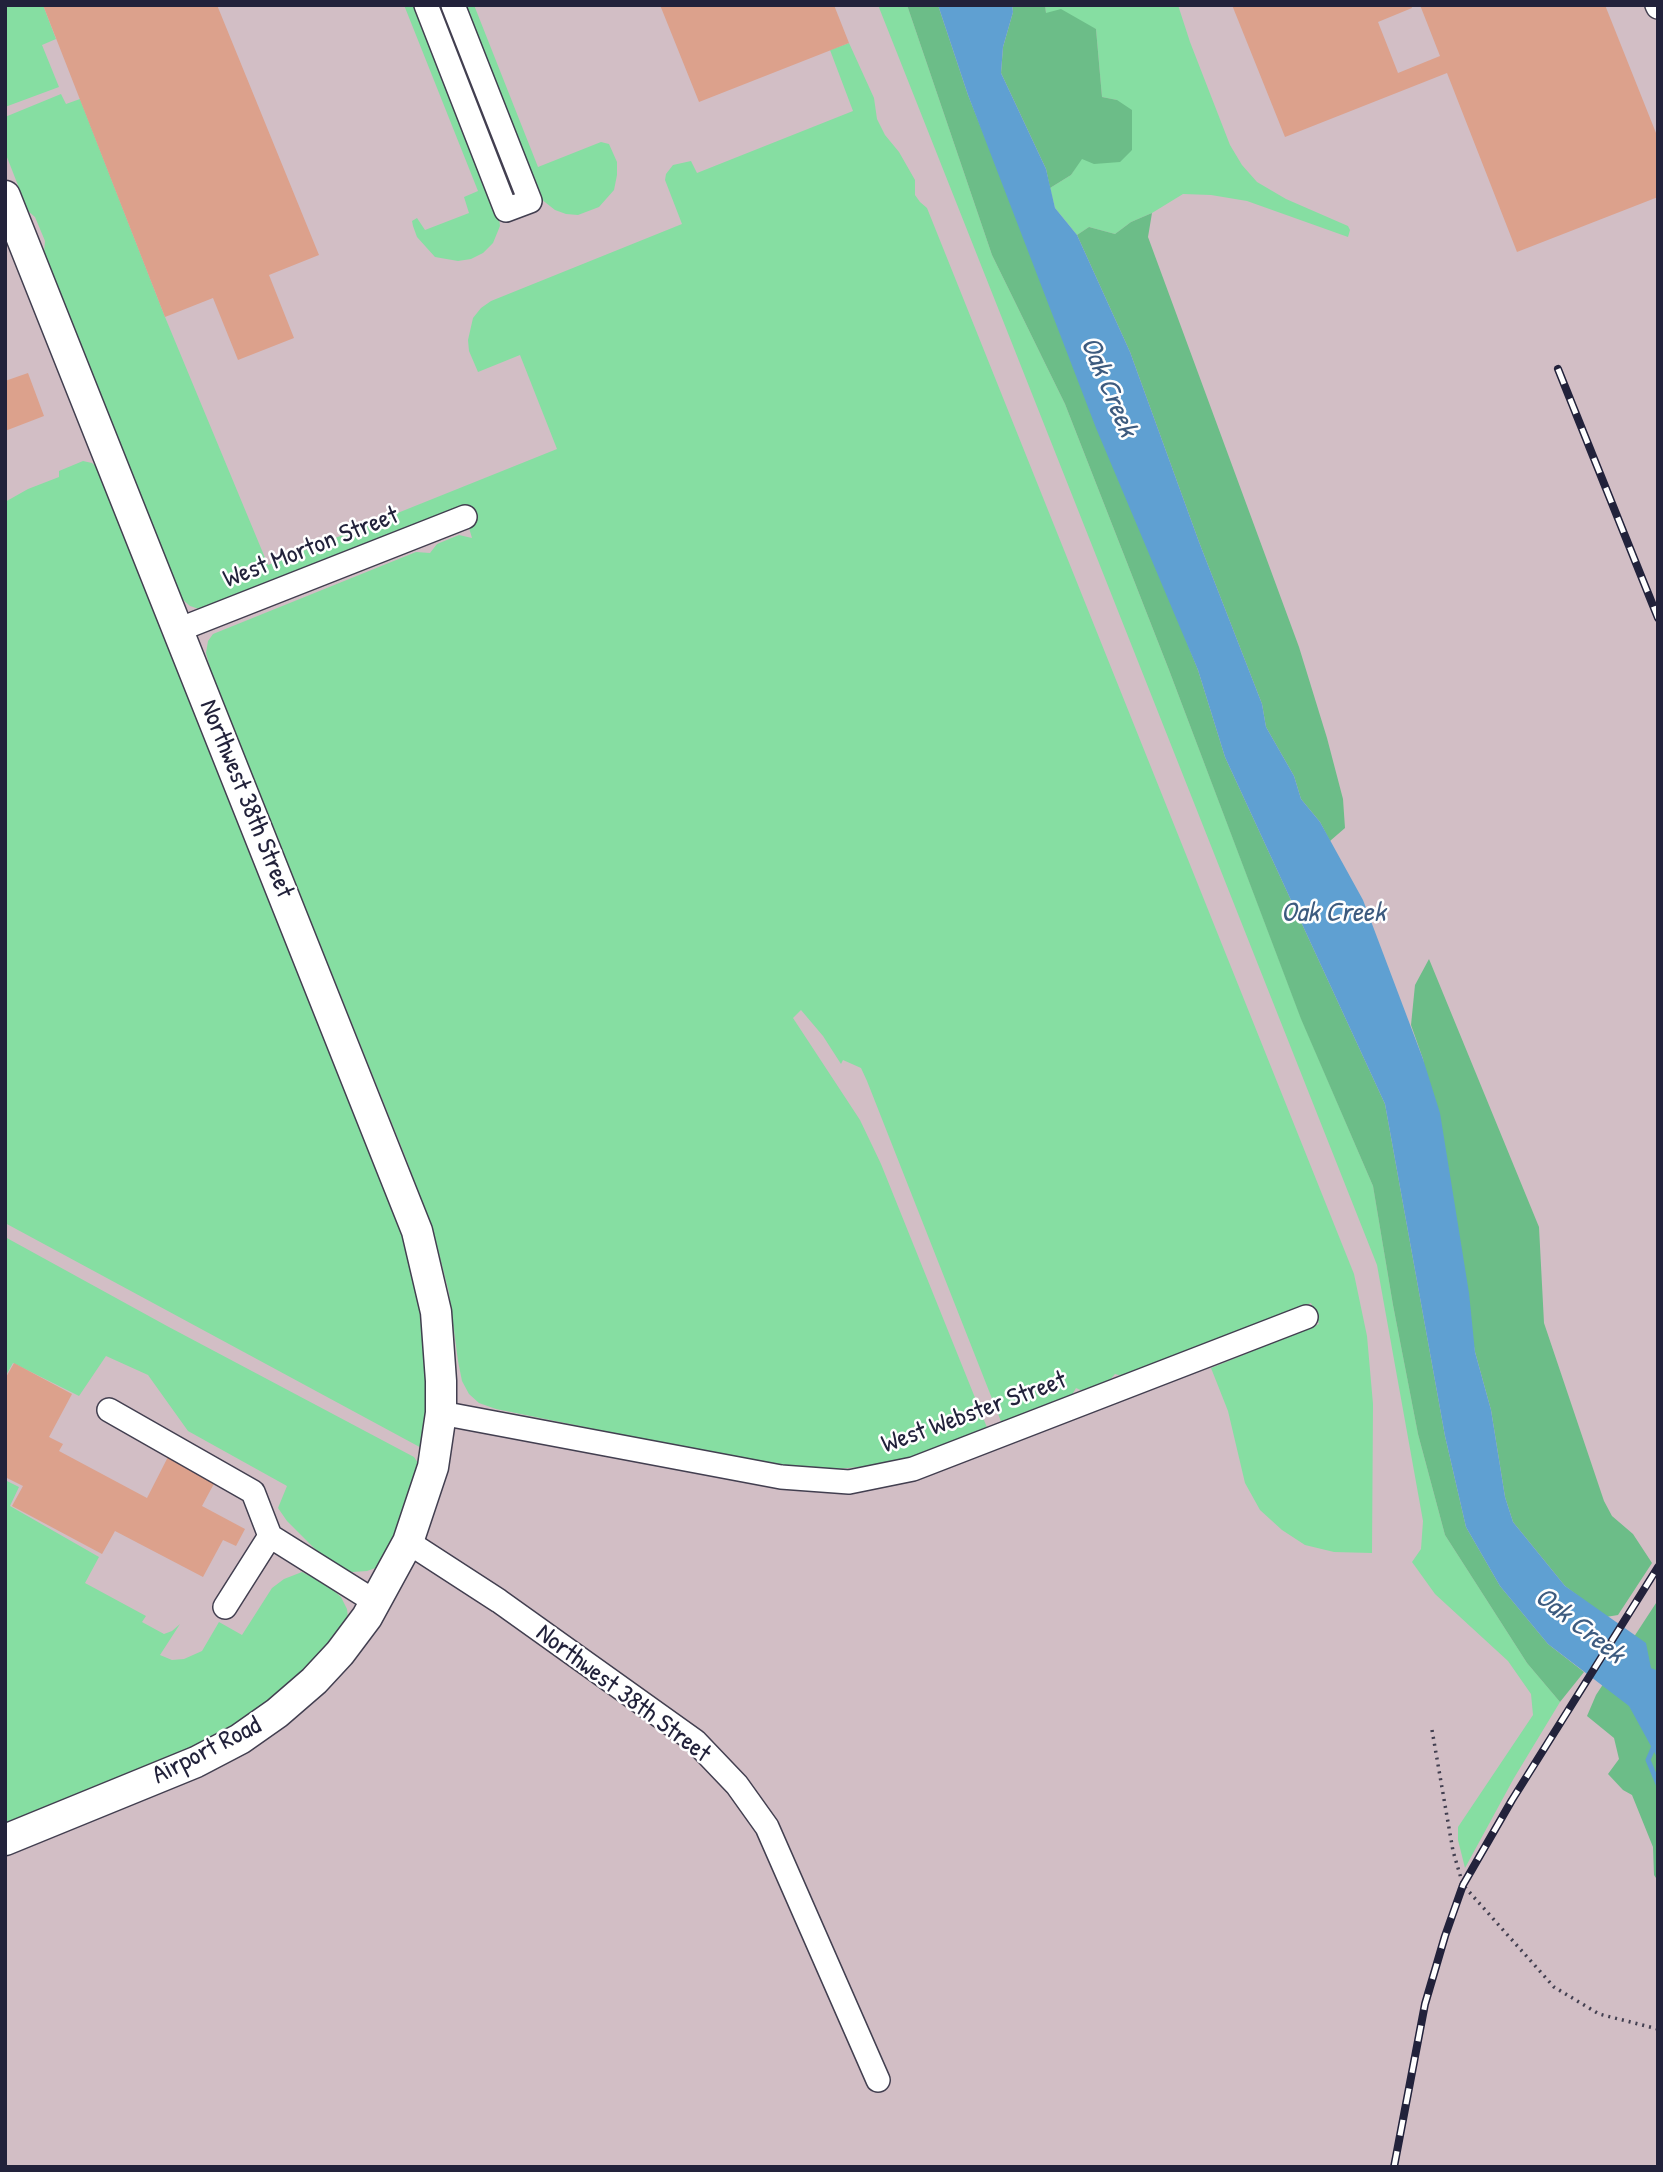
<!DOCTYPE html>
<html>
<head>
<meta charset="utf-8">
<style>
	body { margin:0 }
	#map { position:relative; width:1663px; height:2172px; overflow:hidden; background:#f6e1ca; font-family:"Patrick Hand",sans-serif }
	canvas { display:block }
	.frame { position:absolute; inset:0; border:7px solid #22223b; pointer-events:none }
</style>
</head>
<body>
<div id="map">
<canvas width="1663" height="2172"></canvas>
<div class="frame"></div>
</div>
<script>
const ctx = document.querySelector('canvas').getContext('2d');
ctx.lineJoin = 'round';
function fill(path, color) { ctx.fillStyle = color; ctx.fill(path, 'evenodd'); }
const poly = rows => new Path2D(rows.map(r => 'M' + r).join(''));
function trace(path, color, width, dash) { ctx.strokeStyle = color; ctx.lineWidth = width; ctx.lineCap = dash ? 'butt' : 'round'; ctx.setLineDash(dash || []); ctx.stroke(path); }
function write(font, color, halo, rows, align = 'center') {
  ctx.font = font + ' "Patrick Hand",sans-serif'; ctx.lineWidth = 5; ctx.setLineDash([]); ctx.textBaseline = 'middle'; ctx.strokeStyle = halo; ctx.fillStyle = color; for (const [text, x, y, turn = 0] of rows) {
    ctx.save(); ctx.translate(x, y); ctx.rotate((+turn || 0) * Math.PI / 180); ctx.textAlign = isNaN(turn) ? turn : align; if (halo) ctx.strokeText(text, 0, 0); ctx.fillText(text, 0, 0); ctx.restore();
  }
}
fill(poly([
	[5,5,1658,5,1658,2167,5,2167]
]), '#d2bec5');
fill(poly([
	[5,5,43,5,56,39,42,45,59,87,5,107],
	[404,5,418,5,498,210,500,226,493,243,483,253,471,259,458,261,435,257,417,237,413,226,412,221,417,218,425,230,469,213,464,197,478,191],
	[431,5,446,5,519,188,506,193],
	[461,5,474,5,538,167,601,142,609,144,617,162,617,175,614,190,599,207,578,215,566,214,555,210,541,199,534,189],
	[878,5,907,5,992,255,1065,404,1169,670,1301,1018,1373,1186,1393,1305,1418,1434,1445,1535,1527,1663,1560,1702,1514,1778,1465,1868,1458,1840,1458,1827,1533,1715,1531,1694,1508,1661,1435,1594,1412,1562,1421,1549,1423,1521,1377,1265],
	[1045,5,1178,5,1190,42,1230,145,1242,165,1257,182,1286,199,1348,226,1350,230,1348,237,1247,201,1211,195,1183,194,1152,213,1131,222,1115,234,1089,227,1077,235,1055,208,1050,188,1071,175,1117,100,1102,97,1096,29,1046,13],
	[849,43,874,98,877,119,885,135,899,152,915,180,915,195,920,202,927,208,1354,1274,1367,1336,1373,1404,1372,1553,1334,1552,1305,1545,1282,1530,1260,1510,1245,1483,1228,1411,1211,1368,1319,1324,1311,1303,1122,1376,1115,1374,1109,1381,1085,1392,1076,1388,1072,1395,1002,1424,867,1081,861,1068,843,1060,841,1064,823,1036,801,1010,793,1018,860,1120,881,1164,988,1430,933,1452,892,1464,814,1471,756,1462,496,1409,479,1403,469,1394,462,1381,458,1361,449,1293,436,1242,407,1161,211,672,206,653,208,641,213,634,416,552,430,553,437,544,459,535,472,538,464,511,208,608,199,609,190,606,181,598,44,252,45,241,35,217,28,211,5,152,5,117,61,94,66,104,80,99,165,317,268,565,557,449,520,355,478,372,469,351,468,340,473,318,481,308,491,301,682,224,665,180,666,174,673,165,691,161,697,173,853,111,830,50],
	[83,461,92,463,103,473,398,1206,427,1304,427,1451,5,1223,5,502,28,489,59,477,59,471],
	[5,1237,167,1326,414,1457,420,1466,419,1491,378,1567,367,1571,352,1572,339,1567,316,1550,287,1521,278,1508,287,1486,188,1431,148,1375,106,1356,79,1396,13,1363,5,1377],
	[5,1480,19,1487,10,1506,99,1557,85,1583,146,1616,142,1622,164,1634,172,1631,180,1624,160,1655,172,1660,184,1659,202,1651,219,1622,242,1635,272,1588,284,1579,302,1572,326,1584,341,1597,347,1609,348,1618,340,1642,242,1727,5,1831]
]), '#86dea2');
fill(poly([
	[907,5,938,5,968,95,1198,670,1225,757,1385,1104,1445,1436,1466,1527,1500,1586,1548,1644,1584,1672,1560,1702,1527,1663,1445,1535,1418,1434,1393,1305,1373,1186,1301,1019,1169,670,1065,404,992,255],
	[1012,5,1045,5,1046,13,1061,9,1096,29,1102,97,1117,100,1132,110,1132,150,1120,162,1094,164,1082,159,1071,175,1050,188,1046,169,1001,73,1003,47,1013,12],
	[1152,213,1148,237,1299,647,1327,738,1343,799,1345,828,1330,841,1320,822,1301,799,1294,776,1266,727,1262,704,1199,542,1130,352,1077,235,1089,227,1115,234,1131,222],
	[1429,959,1539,1227,1544,1323,1604,1501,1612,1516,1633,1534,1652,1563,1618,1615,1606,1617,1565,1586,1513,1522,1505,1497,1491,1410,1475,1352,1423,1059,1411,1025,1415,985],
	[1658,1600,1658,1881,1654,1875,1653,1847,1632,1795,1623,1790,1608,1774,1619,1759,1614,1738,1587,1716,1596,1695]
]), '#6cbd88');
fill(poly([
	[938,5,1012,5,1013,12,1003,47,1001,73,1046,169,1055,208,1077,235,1130,352,1199,542,1262,704,1266,727,1294,776,1301,799,1320,822,1363,900,1423,1059,1440,1113,1469,1293,1475,1352,1491,1410,1505,1497,1513,1522,1565,1586,1646,1643,1651,1668,1658,1671,1658,1759,1629,1706,1548,1644,1500,1586,1466,1527,1445,1436,1385,1104,1225,757,1198,670,1096,428,968,95]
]), '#5fa0d2');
trace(poly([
	[1658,1737,1648,1760,1658,1784]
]), '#5fa0d2', 5);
fill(poly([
	[43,5,217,5,319,255,269,275,294,338,238,360,213,298,165,317],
	[660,5,834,5,849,43,699,102],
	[1232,5,1371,5,1372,7,1377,5,1411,5,1412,8,1378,22,1398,73,1440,56,1420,5,1605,5,1658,138,1658,197,1517,252,1447,73,1285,137],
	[28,373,44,416,5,431,5,381],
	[14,1363,72,1394,49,1437,63,1444,59,1451,147,1498,170,1453,217,1478,202,1506,245,1529,236,1546,223,1540,203,1577,115,1531,102,1554,12,1506,23,1486,5,1477,5,1379]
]), '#dca18c');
const minor = poly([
	[426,5,506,210,530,201,453,5],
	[1657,5,1658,7],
	[178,630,465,517],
	[109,1410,253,1492,270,1536,377,1603],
	[441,1413,781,1477,849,1482,913,1469,1306,1317],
	[408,1542,499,1601,695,1741,737,1785,767,1827,878,2080],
	[225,1607,270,1536]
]);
const major = poly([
	[5,196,417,1231,436,1312,441,1381,441,1413,433,1467,408,1542,367,1617,340,1653,314,1681,277,1713,240,1739,196,1762,5,1840]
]);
trace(minor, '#423f50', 26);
trace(major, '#423f50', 33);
trace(poly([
	[1432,1730,1453,1851,1463,1885,1554,1987,1599,2014,1658,2029]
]), '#423f50', 3.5, [2, 5]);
trace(minor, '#fff', 23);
trace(major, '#fff', 30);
const rail = poly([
	[1558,369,1658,618],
	[1394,2167,1425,2004,1445,1936,1463,1885,1512,1800,1658,1567]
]);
trace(rail, '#22223b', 8);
trace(rail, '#fff', 5, [16]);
write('26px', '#22223b', '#fff', [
	["West Morton Street",311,548,-21],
	["Northwest 38th Street",246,799,68],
	["West Webster Street",974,1413,-20],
	["Northwest 38th Street",623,1694,37],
	["Airport Road",207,1751,-27]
]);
write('italic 28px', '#3d5b7f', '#fff', [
	["Oak Creek",1108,387,67],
	["Oak Creek",1333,914],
	["Oak Creek",1579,1626,38]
]);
</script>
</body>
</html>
